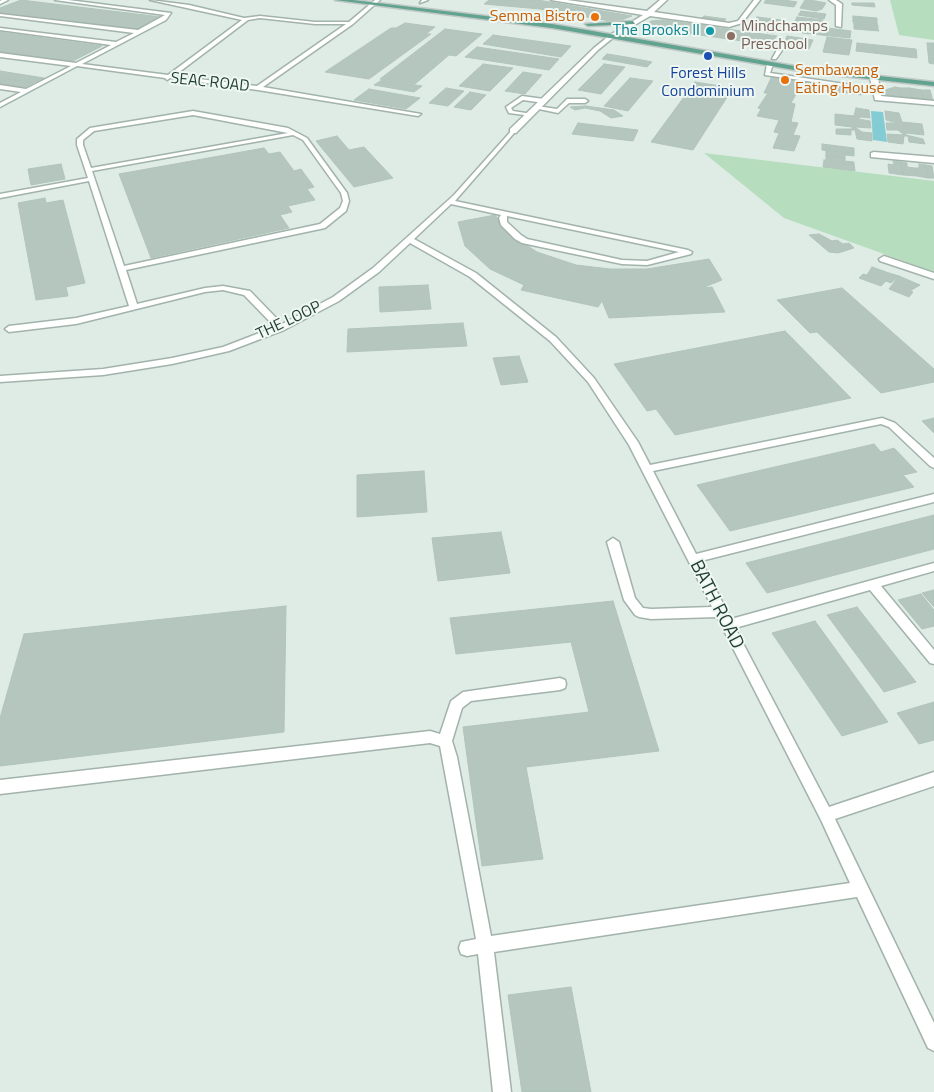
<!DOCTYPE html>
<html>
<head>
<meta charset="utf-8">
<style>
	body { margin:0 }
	canvas { display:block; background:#dfebe5 }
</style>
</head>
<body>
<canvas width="934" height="1092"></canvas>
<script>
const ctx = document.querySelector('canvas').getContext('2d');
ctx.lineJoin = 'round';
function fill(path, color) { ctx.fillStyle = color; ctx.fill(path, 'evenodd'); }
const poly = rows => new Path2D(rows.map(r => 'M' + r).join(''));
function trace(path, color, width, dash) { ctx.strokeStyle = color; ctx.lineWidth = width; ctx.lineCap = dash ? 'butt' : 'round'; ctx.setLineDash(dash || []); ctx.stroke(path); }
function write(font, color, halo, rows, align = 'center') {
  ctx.font = font + ' "Titillium Web",sans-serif'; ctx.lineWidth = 4; ctx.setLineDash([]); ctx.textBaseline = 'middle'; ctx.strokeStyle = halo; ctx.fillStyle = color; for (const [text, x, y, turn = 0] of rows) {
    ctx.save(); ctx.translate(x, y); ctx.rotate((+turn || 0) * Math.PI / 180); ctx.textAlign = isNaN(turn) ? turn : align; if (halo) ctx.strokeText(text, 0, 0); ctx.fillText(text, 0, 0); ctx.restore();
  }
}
fill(poly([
	[890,0,934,0,934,40,899,35],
	[704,153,934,181,934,272,784,218]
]), '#b6debe');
fill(poly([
	[871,111,883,112,887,142,873,140]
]), '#83ccd4');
const building = poly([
	[21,0,161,17,136,31,0,13,0,8,21,0],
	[489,0,538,0,632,16,616,22,540,9,484,4,489,0],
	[766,0,784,0,797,2,794,7,764,3,766,0],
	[805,0,816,1,826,3,822,9,816,11,800,8,805,0],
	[852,3,874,3,875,7,852,5,852,3],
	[801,11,826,14,824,19,798,15,801,11],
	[704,16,726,19,724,22,702,18,704,16],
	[853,16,877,18,877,20,853,18,853,16],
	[757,17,781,20,779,23,756,20,757,17],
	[797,17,823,20,821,24,795,21,797,17],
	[853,18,877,20,877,23,853,21,853,18],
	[663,20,777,36,766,49,758,47,763,42,756,43,644,27,651,21,663,20],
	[756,20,779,23,777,26,754,23,756,20],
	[853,21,877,23,878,26,854,24,853,21],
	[405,23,435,27,426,34,431,34,369,79,325,72,391,28,396,28,405,23],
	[854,24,878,26,878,29,854,27,854,24],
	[754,25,777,28,776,31,752,27,754,25],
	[804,25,851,31,850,38,802,33,804,25],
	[752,27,776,31,774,33,750,30,752,27],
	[854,27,878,29,879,31,854,29,854,27],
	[445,29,482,34,456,56,449,55,415,84,380,79,445,29],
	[0,32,102,46,71,62,0,52,0,32],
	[493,35,571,46,561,57,483,44,493,35],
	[787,36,813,40,809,49,783,46,787,36],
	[827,37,852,40,849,55,823,52,827,37],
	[857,43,916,49,917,58,856,51,857,43],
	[927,43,934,43,934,64,929,63,927,43],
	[477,47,559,59,549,70,465,57,477,47],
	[607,54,626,57,652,62,649,65,604,57,607,54],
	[604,57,649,65,647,67,602,59,604,57],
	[483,64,513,68,490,91,459,86,483,64],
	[604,64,625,67,601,94,578,90,604,64],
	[0,71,44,78,33,83,0,78,0,71],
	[523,72,542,75,525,94,505,91,523,72],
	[772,76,863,89,861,95,800,87,791,103,795,104,791,122,798,123,793,135,800,136,794,151,773,148,779,133,774,132,779,120,757,116,761,109,758,108,768,93,764,93,772,76],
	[0,78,33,83,20,90,0,86,0,78],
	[630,78,653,81,628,111,604,106,630,78],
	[382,80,422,86,414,92,374,85,382,80],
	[695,82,733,88,693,150,651,142,695,82],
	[895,87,900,88,902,98,886,95,885,90,895,87],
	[446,88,464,91,448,106,429,103,446,88],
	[900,88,909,88,912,99,902,98,900,88],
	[909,88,921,90,924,100,912,99,909,88],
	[369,89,420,98,406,109,354,100,369,89],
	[921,90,930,90,933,101,924,100,921,90],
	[470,92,486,95,471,110,454,107,470,92],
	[586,106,614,110,623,116,611,118,600,111,585,108,575,110,570,107,586,106],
	[856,108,869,110,870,118,861,117,858,119,870,121,871,128,855,127,862,132,872,133,872,141,857,139,855,130,851,130,851,135,836,134,836,129,852,129,852,127,835,125,835,114,854,116,856,108],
	[885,111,899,113,902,122,922,124,924,135,906,133,906,135,923,139,925,144,909,142,908,136,904,136,903,144,888,142,887,134,904,135,898,130,887,130,886,123,898,123,886,120,885,111],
	[578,123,638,130,633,141,572,134,578,123],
	[337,136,349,150,364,147,393,178,354,187,316,141,337,136],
	[822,144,854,148,854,154,822,150,822,144],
	[264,148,269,154,280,152,294,171,301,169,314,187,307,189,315,200,288,206,292,212,280,215,289,228,151,258,119,174,264,148],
	[826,150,854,154,854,156,845,155,845,158,826,156,826,150],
	[826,156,845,158,845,161,854,162,854,164,826,161,826,156],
	[824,160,854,164,855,171,823,167,824,160],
	[893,161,901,162,903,175,889,173,888,164,894,165,893,161],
	[901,162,907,163,907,167,915,168,917,176,903,175,901,162],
	[61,164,65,179,31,185,28,169,61,164],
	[919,164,926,165,928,178,917,176,915,168,919,168,919,164],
	[926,165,932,166,934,178,928,178,926,165],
	[45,198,46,203,63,200,85,283,66,287,68,296,36,300,18,203,45,198],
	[495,215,510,234,537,252,576,265,610,269,647,269,709,259,722,280,702,288,712,287,725,312,609,318,602,301,598,307,521,290,524,285,490,269,465,246,458,222,495,215],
	[819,234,832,241,837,240,843,244,849,243,854,248,838,253,829,252,809,235,819,234],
	[872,267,889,273,899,276,891,283,886,281,881,286,859,278,863,274,867,275,872,267],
	[899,276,920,285,910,291,913,292,909,297,889,289,899,276],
	[428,285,431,309,380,312,379,287,428,285],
	[842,288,934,369,934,382,881,393,817,332,810,333,777,300,842,288],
	[463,323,467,346,347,352,348,329,463,323],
	[785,331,851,398,675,435,656,409,647,411,614,364,785,331],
	[519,356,528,382,501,385,493,358,519,356],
	[934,418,934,433,922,421,934,418],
	[874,444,881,452,894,448,917,472,903,475,914,487,730,531,697,485,874,444],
	[424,471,427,512,357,517,357,475,424,471],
	[934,515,934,549,767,593,746,563,934,515],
	[501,532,510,573,438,581,432,538,501,532],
	[934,590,934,607,922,593,934,590],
	[921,594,934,610,934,626,922,629,898,600,921,594],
	[613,601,659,751,526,767,543,859,482,866,463,727,589,712,571,642,456,654,450,618,613,601],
	[286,606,284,732,0,766,0,718,24,634,286,606],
	[857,607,916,682,884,692,827,615,857,607],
	[815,621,888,722,842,736,772,633,815,621],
	[934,702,934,740,919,744,897,713,934,702],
	[571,987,591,1092,522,1092,508,995,571,987]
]);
fill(building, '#b4c6bd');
trace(building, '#b1c5bb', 1);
const lane = poly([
	[2,0,8,0,0,4,0,1,2,0],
	[55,0,68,0,171,13,166,20,82,64,168,75,242,20,150,0,189,5,244,18,260,16,315,22,349,22,375,0,380,0,353,24,263,87,421,114,418,116,258,90,170,78,167,80,165,78,77,66,0,107,0,103,21,92,0,89,0,85,26,89,71,66,0,57,0,53,76,63,111,45,0,30,0,28,116,42,134,33,0,16,0,14,138,30,165,15,55,0],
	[260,18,315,24,346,24,257,86,174,76,248,20,260,18],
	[422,0,428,0,420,3,422,0],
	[778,48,783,49,776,59,772,59,778,48],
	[770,62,773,64,770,73,879,89,876,91,765,75,767,64,770,62],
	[522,96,544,99,547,101,544,103,523,100,511,108,513,111,532,114,532,116,509,113,506,107,522,96],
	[567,99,585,99,588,101,585,103,569,103,558,113,534,108,537,106,557,109,567,99],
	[193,111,288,128,307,138,347,193,349,201,346,211,325,228,126,270,137,304,205,288,223,286,250,291,282,324,333,297,373,268,454,195,513,129,516,131,515,132,455,201,688,250,692,252,691,254,647,265,622,264,522,243,515,239,501,225,499,218,501,215,451,204,414,239,476,273,556,337,594,378,638,442,650,465,882,418,895,423,934,458,934,468,930,466,889,427,881,424,653,471,696,554,934,494,934,502,701,561,731,619,934,563,934,571,881,586,934,650,934,664,930,663,870,590,735,628,829,807,934,772,934,786,835,819,934,1023,934,1051,928,1048,857,897,494,952,511,1092,493,1092,478,954,467,956,461,954,459,948,461,942,476,939,440,746,430,743,0,794,0,780,430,731,440,734,451,701,463,692,560,678,565,680,566,684,565,688,560,690,471,701,462,708,452,741,457,757,491,936,850,883,821,820,717,617,651,619,639,617,635,615,624,600,607,542,613,538,619,542,635,598,643,608,651,609,712,607,629,445,588,382,550,341,470,277,410,243,379,272,339,301,284,330,229,351,172,364,103,375,0,382,0,376,103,369,172,358,223,347,275,327,244,295,223,290,205,292,76,324,9,332,5,329,9,326,76,318,129,306,89,181,0,198,0,194,88,178,77,145,77,139,90,128,193,111],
	[193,115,288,133,91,168,83,145,83,140,94,131,193,115],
	[293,135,303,140,341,193,343,201,340,208,320,224,124,266,92,171,293,135],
	[507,216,679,252,647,261,622,260,527,239,521,235,507,222,507,216]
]);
const street = poly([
	[551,0,567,0,647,11,660,0,667,0,654,12,729,23,738,21,754,0,760,0,742,23,729,27,650,16,614,37,598,50,516,133,510,133,510,129,594,48,610,35,643,15,551,0],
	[829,0,836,0,842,4,841,27,836,26,836,5,829,0],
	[874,76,878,78,881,96,934,101,934,105,875,100,870,78,874,76],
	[874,152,934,157,934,163,871,157,871,153,874,152],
	[884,256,934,273,934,279,880,261,879,259,884,256]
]);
const primary = poly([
	[335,0,353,0,552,24,806,68,934,82,934,86,806,72,552,28,335,0],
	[633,21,635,24,588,26,585,24,633,21]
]);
trace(lane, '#a2b3ac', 3);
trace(street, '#a2b3ac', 3);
trace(primary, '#c0c8c6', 3);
fill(lane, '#fff');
fill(street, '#fff');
fill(primary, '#60a38e');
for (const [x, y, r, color] of [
	[595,17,5,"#e8710a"],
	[710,31,5,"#0f9aa8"],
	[731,36,5,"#8d6e63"],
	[708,56,5,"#1a4fb4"],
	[785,80,5,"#e8710a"]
]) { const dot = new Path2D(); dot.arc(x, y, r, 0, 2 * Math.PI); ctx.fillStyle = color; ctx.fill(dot); trace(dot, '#eff7f3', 2); }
write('16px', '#c56008', '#eff7f3', [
	["Semma Bistro",585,17],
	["Sembawang",795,71,"left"],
	["Eating House",795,89,"left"]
], 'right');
write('16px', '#785e54', '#eff7f3', [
	["Mindchamps",741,27],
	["Preschool",741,45]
], 'left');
write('16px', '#0d838f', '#eff7f3', [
	["The Brooks II",700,31]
], 'right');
write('16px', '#164399', '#eff7f3', [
	["Forest Hills",708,74],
	["Condominium",708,92]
]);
write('16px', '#1f3c32', '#eff7f3', [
	["SEAC ROAD",210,83,6],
	["THE LOOP",289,321,-25]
]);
write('19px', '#1f3c32', '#eff7f3', [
	["BATH ROAD",716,605,63]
]);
</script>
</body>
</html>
